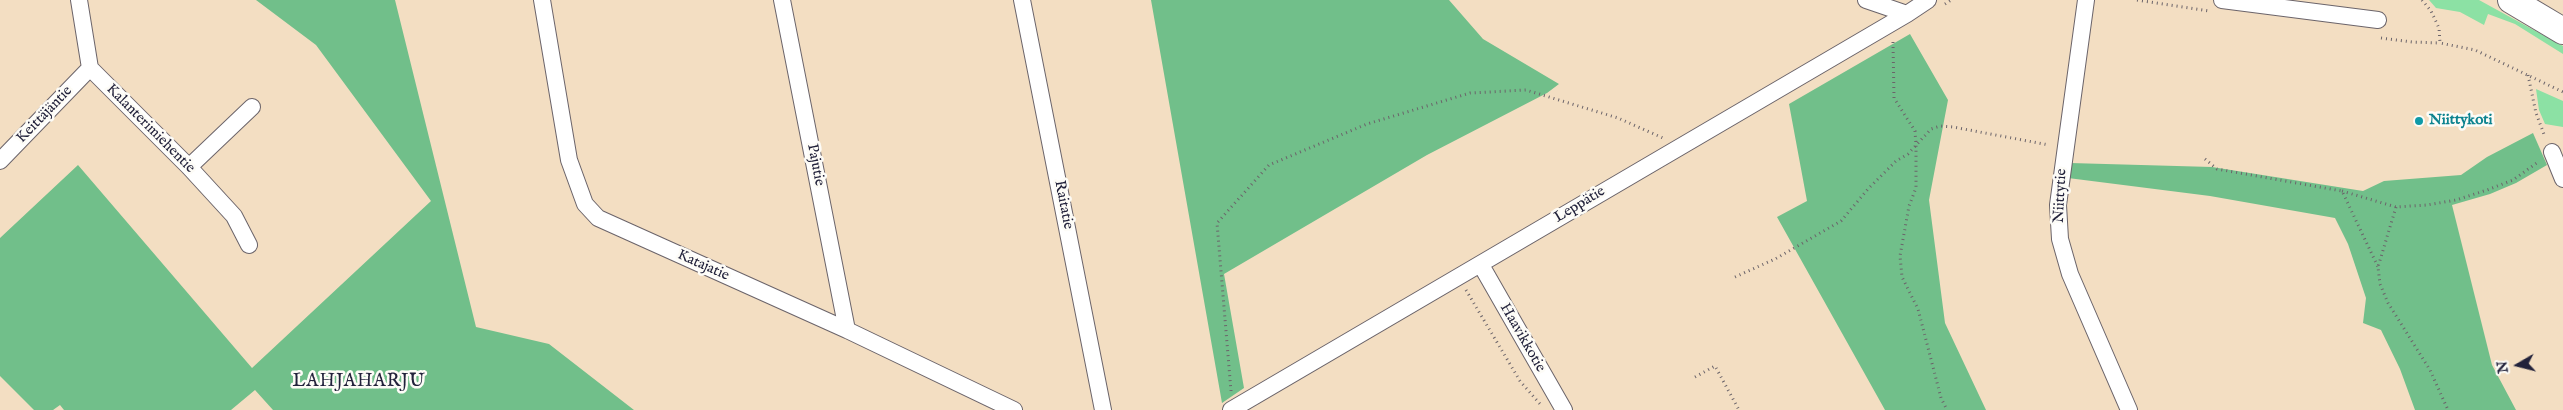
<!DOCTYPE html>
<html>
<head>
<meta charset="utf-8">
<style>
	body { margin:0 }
	#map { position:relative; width:2563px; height:410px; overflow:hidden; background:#f3dec2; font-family:"IM FELL English",serif }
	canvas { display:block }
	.north { position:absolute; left:2493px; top:340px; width:50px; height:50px; -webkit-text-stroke:4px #fdfcf7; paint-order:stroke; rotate:262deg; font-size:14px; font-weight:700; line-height:20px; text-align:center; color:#22223b }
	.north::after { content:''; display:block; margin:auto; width:18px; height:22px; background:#22223b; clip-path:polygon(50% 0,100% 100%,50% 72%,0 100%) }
</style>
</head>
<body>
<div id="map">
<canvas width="2563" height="410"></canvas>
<div class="north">N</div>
</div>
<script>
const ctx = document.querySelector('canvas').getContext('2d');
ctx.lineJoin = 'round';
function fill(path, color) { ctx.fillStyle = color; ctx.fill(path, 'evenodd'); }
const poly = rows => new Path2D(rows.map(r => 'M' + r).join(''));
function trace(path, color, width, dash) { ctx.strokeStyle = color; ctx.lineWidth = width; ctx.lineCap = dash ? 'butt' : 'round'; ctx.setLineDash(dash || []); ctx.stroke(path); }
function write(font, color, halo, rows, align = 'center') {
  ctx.font = font + ' "IM FELL English",serif'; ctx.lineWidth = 5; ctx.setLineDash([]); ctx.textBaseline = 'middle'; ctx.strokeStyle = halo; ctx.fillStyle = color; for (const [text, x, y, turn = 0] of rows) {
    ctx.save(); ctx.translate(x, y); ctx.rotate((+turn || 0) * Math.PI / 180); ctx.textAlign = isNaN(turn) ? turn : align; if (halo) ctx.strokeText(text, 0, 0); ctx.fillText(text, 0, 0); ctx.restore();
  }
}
fill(poly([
	[2429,0,2479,0,2563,46,2563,54,2515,24,2488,14,2484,25,2460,12,2436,8],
	[2536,89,2563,101,2563,127,2545,124,2539,110]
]), '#8ce1a4');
fill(poly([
	[256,0,395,0,476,327,549,344,634,410,273,410,255,390,231,410,64,410,60,405,53,410,34,410,0,376,0,238,78,165,252,368,431,201,316,45],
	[1151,0,1449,0,1483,39,1559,84,1547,93,1427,155,1224,274,1244,388,1222,403],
	[1910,34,1948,100,1929,200,1945,323,1986,410,1885,410,1777,217,1807,201,1789,104],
	[2533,133,2547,165,2516,183,2490,194,2452,205,2492,365,2516,410,2415,410,2400,369,2381,330,2363,323,2366,298,2348,244,2335,218,2210,196,2068,178,2070,163,2212,167,2363,191,2384,181,2461,175,2487,157]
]), '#71bf8a');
const street = poly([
	[79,0,90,68,189,167,234,216,249,245],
	[542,0,569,160,585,204,598,218,847,330,1014,410],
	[782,0,847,330],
	[1022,0,1103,410],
	[1866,0,1907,14],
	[2086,0,2058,205,2060,239,2070,274,2129,410],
	[2222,0,2378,20],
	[2552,152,2563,179],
	[0,161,90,68],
	[189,167,252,107],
	[1481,265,1564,410],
	[1231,410,1907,14,1928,0]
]);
const primary = poly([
	[2511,0,2563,31]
]);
trace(street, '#6b646a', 18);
trace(primary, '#6b646a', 28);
trace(poly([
	[2137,0,2209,11],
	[2422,0,2431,11,2439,28,2440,43,2475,50,2563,92],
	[1945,4,1951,0],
	[2381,38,2412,42,2440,43],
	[1893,42,1894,98,1915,131,1916,145,1916,188,1909,206,1900,256,1902,277,1918,309,1941,398,1947,410],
	[2528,75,2536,113,2545,137],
	[2205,159,2217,169,2342,191,2378,267],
	[2342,191,2396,207,2427,205,2456,200,2487,190,2513,180,2538,162],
	[2396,207,2378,267,2380,284,2388,303,2430,370,2448,410],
	[1735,277,1775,259,1841,221,1868,189,1896,161,1908,154,1931,129,1940,126,1953,127,2049,145],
	[1466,290,1520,381,1540,404],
	[1695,377,1715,366,1739,410],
	[1231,391,1217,223,1269,165,1367,124,1470,93,1526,90,1618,118,1663,138]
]), '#6b646a', 3, [1, 4]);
trace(street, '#fff', 16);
trace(primary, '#fff', 26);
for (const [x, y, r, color] of [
	[2419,121,5,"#0f9aa8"]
]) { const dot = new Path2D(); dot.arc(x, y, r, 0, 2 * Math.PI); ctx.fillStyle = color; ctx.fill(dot); trace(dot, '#fdfcf7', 2); }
write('15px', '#22223b', '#fdfcf7', [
	["Keittäjäntie",45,115,-46],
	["Kalanterimiehentie",150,129,45],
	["Pajutie",815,165,79],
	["Niittytie",2061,196,-87],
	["Raitatie",1063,205,79],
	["Leppätie",1580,205,-31],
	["Katajatie",703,266,24],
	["Haavikkotie",1522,338,60]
]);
write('bold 15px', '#0d838f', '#fdfcf7', [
	["Niittykoti",2429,121]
], 'left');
ctx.letterSpacing = '1px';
write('18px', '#22223b', '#fdfcf7', [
	["LAHJAHARJU",359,382]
]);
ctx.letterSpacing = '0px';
</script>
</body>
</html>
